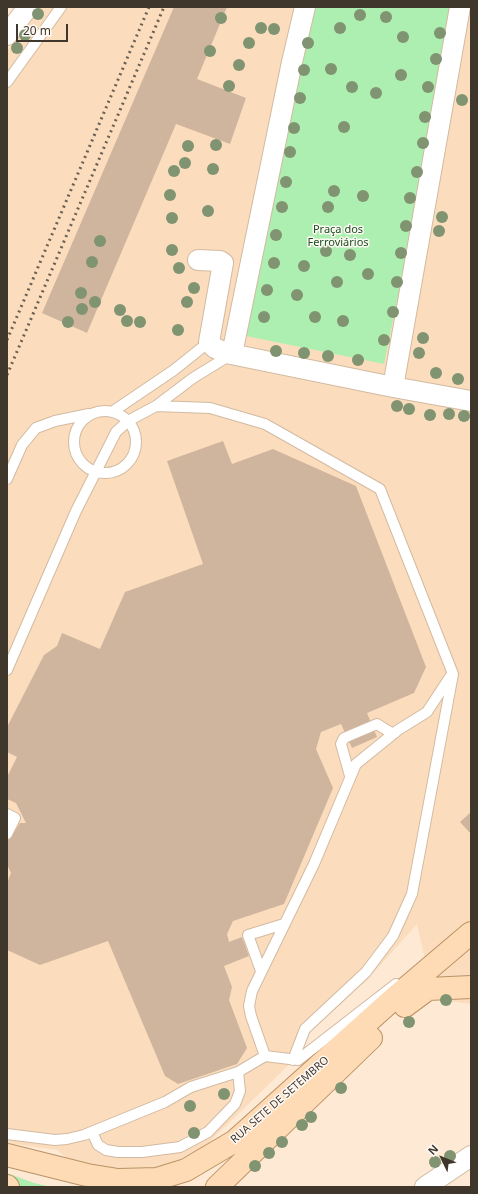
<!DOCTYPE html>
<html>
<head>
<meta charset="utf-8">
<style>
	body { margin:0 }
	#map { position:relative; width:478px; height:1194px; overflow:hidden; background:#fde9d4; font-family:"Noto Sans",sans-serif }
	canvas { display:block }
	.frame { position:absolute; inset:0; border:8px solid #40372c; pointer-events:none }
	.north { position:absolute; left:422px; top:1138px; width:40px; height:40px; -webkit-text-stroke:3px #fef9f4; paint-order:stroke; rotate:313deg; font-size:11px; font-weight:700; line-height:16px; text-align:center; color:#40372c }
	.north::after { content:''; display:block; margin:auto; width:14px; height:18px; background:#40372c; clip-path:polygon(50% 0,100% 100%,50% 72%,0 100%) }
	.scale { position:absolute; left:16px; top:24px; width:52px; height:18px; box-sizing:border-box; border:2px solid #40372c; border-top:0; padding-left:5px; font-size:12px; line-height:14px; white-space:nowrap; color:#40372c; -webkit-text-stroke:3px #fef9f4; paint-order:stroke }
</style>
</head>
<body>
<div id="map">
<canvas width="478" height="1194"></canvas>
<div class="frame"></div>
<div class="north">N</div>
<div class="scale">20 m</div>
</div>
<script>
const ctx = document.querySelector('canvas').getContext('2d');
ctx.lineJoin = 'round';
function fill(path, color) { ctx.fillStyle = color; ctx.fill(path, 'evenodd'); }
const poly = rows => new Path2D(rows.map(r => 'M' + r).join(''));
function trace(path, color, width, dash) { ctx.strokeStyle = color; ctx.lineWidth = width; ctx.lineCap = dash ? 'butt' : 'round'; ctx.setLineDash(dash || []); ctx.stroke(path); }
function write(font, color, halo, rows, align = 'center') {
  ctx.font = font + ' "Noto Sans",sans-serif'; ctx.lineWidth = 3; ctx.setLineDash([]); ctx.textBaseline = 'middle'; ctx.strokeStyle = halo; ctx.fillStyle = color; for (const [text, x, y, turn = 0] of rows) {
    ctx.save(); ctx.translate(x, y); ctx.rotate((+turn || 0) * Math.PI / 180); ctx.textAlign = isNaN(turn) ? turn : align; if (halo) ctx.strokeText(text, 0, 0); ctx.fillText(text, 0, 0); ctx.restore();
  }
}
fill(poly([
	[40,7,471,7,471,1004,434,999,417,924,368,979,310,1032,297,1057,205,1146,178,1160,150,1170,122,1172,79,1163,66,1158,57,1150,7,1143,7,51]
]), '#fbddbd');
fill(poly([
	[313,7,457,7,384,364,246,336],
	[7,1173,34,1183,52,1187,19,1187]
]), '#adefb0');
fill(poly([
	[174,7,227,7,197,79,246,98,230,144,176,124,87,333,42,313],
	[223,441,232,464,273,449,356,486,426,667,414,693,367,713,377,737,352,748,341,724,321,732,316,749,333,788,284,904,233,921,227,934,229,942,242,937,249,956,224,966,232,987,229,1000,247,1048,237,1064,178,1084,165,1076,108,941,40,965,7,950,7,883,11,873,7,864,7,828,15,831,20,823,26,823,16,803,7,799,7,777,17,757,7,752,7,727,44,655,57,646,62,633,100,649,125,592,203,564,167,461],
	[471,812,471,834,460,822]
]), '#d0b59e');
const lane = poly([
	[7,82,61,7],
	[156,406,210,408,265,424,380,489,453,674,412,894,393,936,366,972,305,1029,293,1060],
	'74 442a31 31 0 1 1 62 0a31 31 0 1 1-62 0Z',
	[112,412,174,370,209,342],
	[7,479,22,445,36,428,55,421,89,414],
	[7,670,76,511,116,432,128,421,156,406,193,378,232,354],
	[350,776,341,744,344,738,377,724,393,734],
	[7,814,15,818,7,834],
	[261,971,248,935,284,924],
	[265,1056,298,1060,396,984],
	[92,1132,98,1145,106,1150,118,1152,142,1152,180,1147,208,1132,235,1104,240,1091,238,1072],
	[7,1134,55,1140,67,1139,84,1135,165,1102,191,1087,238,1072,265,1056,251,1016,249,1006,252,991,314,864,356,764,398,730,427,712,450,677]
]);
const street = poly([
	[7,35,28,7],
	[198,260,220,261,223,263,209,342,215,348,226,353,393,387,471,401],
	[232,354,292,62,305,7],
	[393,387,460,7],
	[425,1187,471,1156]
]);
const primary = poly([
	[405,1006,428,989,471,987],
	[7,1155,87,1175,118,1180,157,1179,186,1170,235,1141,392,1000,471,933],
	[7,1186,8,1187],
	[217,1187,371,1038]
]);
trace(lane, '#d2baa1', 12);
trace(street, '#d2baa1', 22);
trace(primary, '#bb9265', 24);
trace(lane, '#fff', 10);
trace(street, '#fff', 20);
trace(primary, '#fedbb5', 22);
trace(poly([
	[7,340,149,7],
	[7,375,164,7]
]), '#6c6153', 3, [2, 4]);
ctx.fillStyle = '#809471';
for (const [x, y] of [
	[38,14],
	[360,15],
	[386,17],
	[221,18],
	[261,28],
	[340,28],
	[274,29],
	[440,33],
	[25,35],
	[403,37],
	[249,43],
	[308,43],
	[17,48],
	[210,51],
	[436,59],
	[239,65],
	[331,69],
	[304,70],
	[401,75],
	[229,86],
	[352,87],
	[428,87],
	[376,93],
	[300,98],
	[462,100],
	[425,117],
	[344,127],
	[294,128],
	[423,143],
	[216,145],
	[188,146],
	[290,152],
	[185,163],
	[213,169],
	[174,171],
	[417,172],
	[286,182],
	[334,191],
	[170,195],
	[363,196],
	[410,198],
	[282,207],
	[328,207],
	[208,211],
	[442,217],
	[172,218],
	[406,226],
	[439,231],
	[276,235],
	[100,241],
	[172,250],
	[326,251],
	[401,253],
	[350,255],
	[92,262],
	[274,263],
	[304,266],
	[179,268],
	[368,274],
	[337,282],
	[397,282],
	[194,288],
	[267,290],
	[81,293],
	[297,295],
	[95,302],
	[187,302],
	[82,309],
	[120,310],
	[393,312],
	[264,317],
	[315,317],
	[127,321],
	[343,321],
	[68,322],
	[140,322],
	[178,330],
	[423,338],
	[384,340],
	[276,351],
	[304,353],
	[419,353],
	[328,356],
	[358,360],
	[436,373],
	[458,379],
	[397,406],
	[409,409],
	[449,414],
	[430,415],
	[464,416],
	[446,1000],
	[409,1022],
	[341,1088],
	[224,1094],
	[190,1106],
	[311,1117],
	[302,1125],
	[194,1133],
	[282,1142],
	[269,1153],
	[450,1156],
	[435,1162],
	[255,1166]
]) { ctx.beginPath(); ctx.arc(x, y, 6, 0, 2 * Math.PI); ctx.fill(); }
write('11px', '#194e20', '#fef9f4', [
	["Praça dos",338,230],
	["Ferroviários",338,243]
]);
write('11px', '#40372c', '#fef9f4', [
	["RUA SETE DE SETEMBRO",280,1100,-41]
]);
</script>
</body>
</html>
